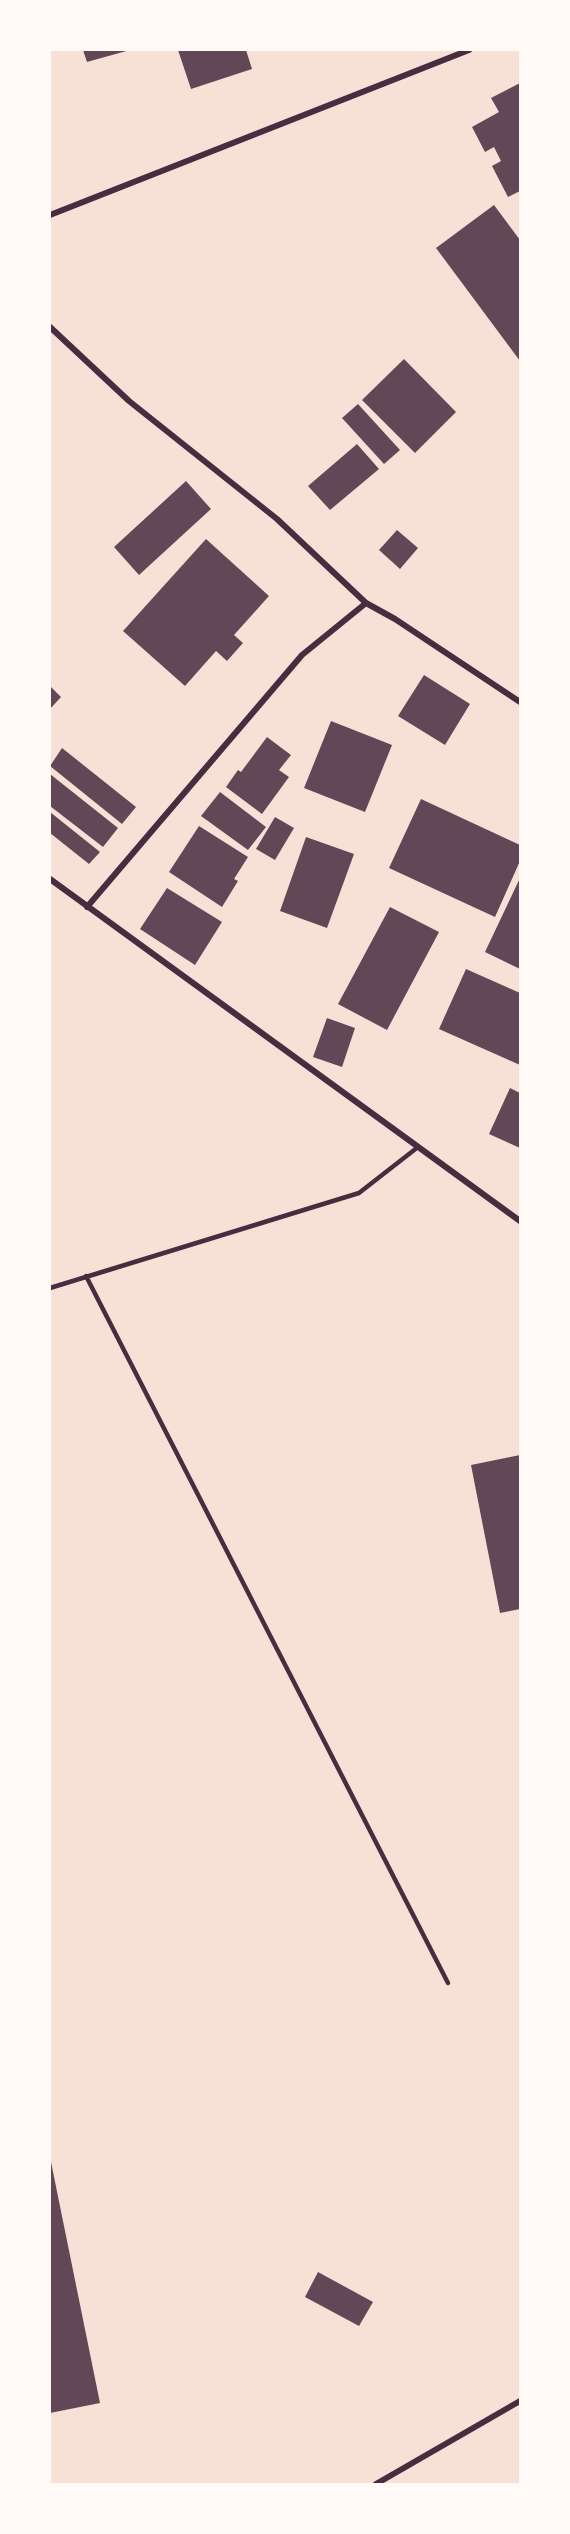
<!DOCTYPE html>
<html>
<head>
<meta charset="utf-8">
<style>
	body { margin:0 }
	#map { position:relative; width:570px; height:2534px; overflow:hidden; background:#f7e1d7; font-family:Montserrat,sans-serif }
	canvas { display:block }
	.frame { position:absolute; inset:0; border:51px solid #fffaf5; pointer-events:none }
</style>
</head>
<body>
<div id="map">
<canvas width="570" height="2534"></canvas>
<div class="frame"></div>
</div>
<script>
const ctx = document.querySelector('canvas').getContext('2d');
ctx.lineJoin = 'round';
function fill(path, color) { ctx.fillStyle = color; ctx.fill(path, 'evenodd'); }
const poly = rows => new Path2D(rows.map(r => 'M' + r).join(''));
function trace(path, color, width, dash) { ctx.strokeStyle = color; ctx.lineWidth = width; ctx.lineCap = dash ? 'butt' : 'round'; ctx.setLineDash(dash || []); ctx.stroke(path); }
fill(poly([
	[83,50,130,50,87,62],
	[178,50,246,50,252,69,191,89],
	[520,83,520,191,508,197,492,166,501,161,494,147,485,152,472,127,499,112,491,98],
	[494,205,520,240,520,361,436,248],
	[404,359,456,412,415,453,362,400],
	[358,404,400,450,384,464,342,418],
	[357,444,379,469,330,510,308,486],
	[186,481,211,509,139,575,114,547],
	[397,530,418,548,400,569,379,550],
	[206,539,269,596,234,635,243,643,227,661,216,651,185,686,123,631],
	[424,675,470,704,445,745,398,716],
	[50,686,61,697,50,709],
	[331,721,392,745,365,812,304,788],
	[267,737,291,755,279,770,289,777,262,814,226,787,238,770,241,772],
	[62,748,136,807,122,824,50,766],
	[50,774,118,828,103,847,50,806],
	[220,792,266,827,248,850,201,816],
	[421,799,520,845,520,861,495,917,389,868],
	[50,812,100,852,89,864,50,833],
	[275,817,294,828,275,860,256,849],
	[199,826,248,857,234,879,238,881,222,907,169,872],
	[306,837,354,854,327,928,280,911],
	[520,878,520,969,485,952],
	[167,888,222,922,195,965,140,929],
	[390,907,439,932,387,1030,338,1004],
	[466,969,520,993,520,1065,439,1029],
	[327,1018,355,1028,342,1067,313,1057],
	[510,1088,520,1093,520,1148,489,1134],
	[520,1455,520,1609,500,1613,471,1465],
	[51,2162,100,2403,50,2413,50,2162],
	[318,2272,373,2302,359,2326,305,2297]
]), '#644757');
trace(poly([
	[86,1276,448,1983],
	[50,1288,359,1193,418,1147]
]), '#4a2c40', 4.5);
trace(poly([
	[50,215,469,50],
	[50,327,129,401,277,519,366,603],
	[50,879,520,1221],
	[87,907,302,655,366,603,395,619,520,702],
	[376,2484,520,2401]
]), '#4a2c40', 6);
</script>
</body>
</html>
